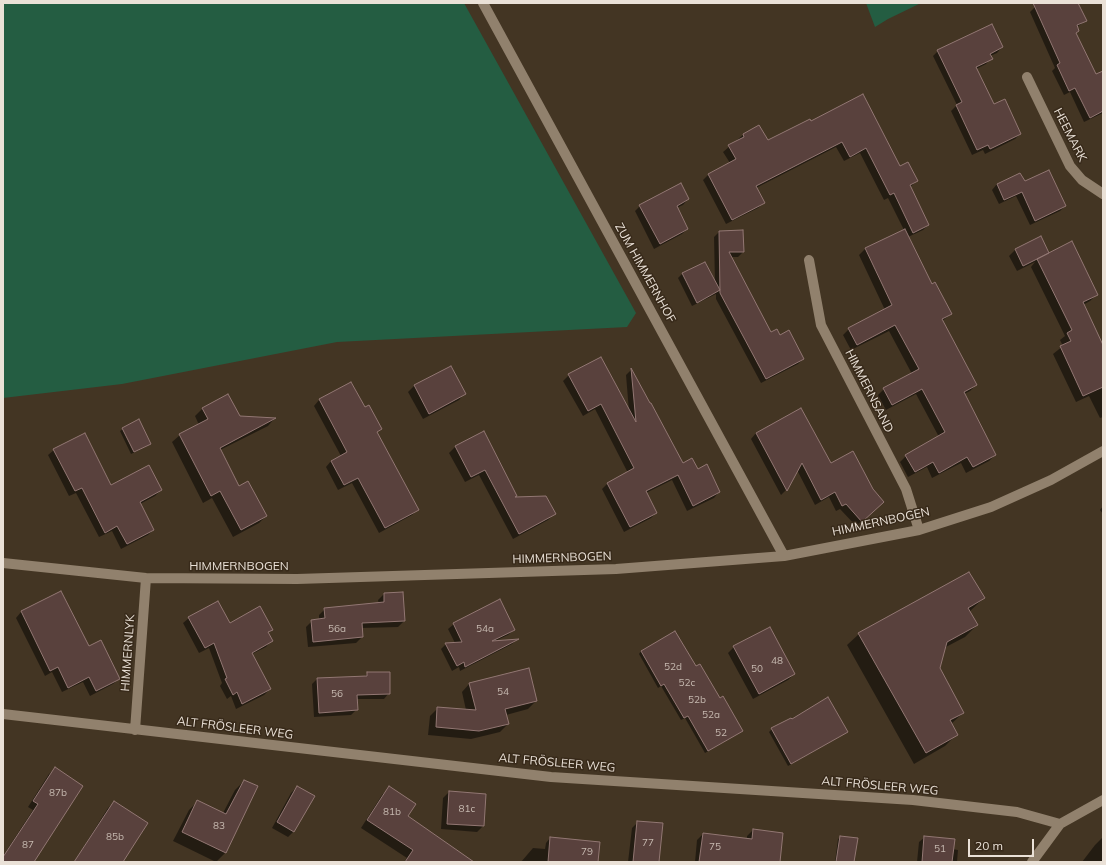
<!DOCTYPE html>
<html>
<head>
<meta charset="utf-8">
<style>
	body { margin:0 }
	#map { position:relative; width:1106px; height:865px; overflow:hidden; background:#433523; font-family:Mulish,sans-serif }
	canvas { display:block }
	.frame { position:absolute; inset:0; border:4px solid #eae1d7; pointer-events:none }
	.scale { position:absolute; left:968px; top:839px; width:66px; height:18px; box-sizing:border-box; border:2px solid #eae1d7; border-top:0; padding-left:5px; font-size:12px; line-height:14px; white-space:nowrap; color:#eae1d7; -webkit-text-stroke:3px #382a1a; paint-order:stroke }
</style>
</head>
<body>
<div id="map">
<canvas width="1106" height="865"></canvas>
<div class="frame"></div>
<div class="scale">20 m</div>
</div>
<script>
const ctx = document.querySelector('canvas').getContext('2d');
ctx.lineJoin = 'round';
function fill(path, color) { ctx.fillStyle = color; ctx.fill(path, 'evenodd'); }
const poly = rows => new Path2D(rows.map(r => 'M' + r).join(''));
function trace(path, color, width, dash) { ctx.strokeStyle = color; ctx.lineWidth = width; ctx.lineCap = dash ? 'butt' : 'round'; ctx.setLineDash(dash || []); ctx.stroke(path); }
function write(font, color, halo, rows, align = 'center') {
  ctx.font = font + ' Mulish,sans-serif'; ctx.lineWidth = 3; ctx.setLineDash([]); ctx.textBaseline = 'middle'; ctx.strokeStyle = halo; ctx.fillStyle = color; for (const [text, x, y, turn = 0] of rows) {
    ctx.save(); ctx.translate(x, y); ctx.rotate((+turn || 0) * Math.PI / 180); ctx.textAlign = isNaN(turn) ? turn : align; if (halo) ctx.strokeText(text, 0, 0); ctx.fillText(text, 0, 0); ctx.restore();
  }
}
fill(poly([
	[3,3,464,3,636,313,627,327,337,342,122,384,3,398],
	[866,3,921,3,888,19,875,27]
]), '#245d42');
fill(poly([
	[1043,3,1077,3,1085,21,1077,27,1078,31,1075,34,1096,76,1103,76,1103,113,1084,122,1070,92,1064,95,1052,71,1055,68,1030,12,1035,7],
	[1002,47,997,53,990,56,991,58,986,64,976,69,994,106,1020,134,1015,139,985,154,983,150,972,155,951,111,957,105,933,56,938,51],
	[863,96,899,167,917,181,910,187,928,225,923,230,908,237,931,285,951,314,942,321,976,385,970,391,964,394,995,455,989,461,966,473,961,463,932,478,927,467,908,477,900,462,906,456,939,437,916,394,886,410,878,395,884,389,912,374,889,331,851,350,843,335,849,329,885,310,859,255,865,249,904,230,888,198,884,200,860,153,844,161,836,147,756,188,764,203,758,208,726,224,703,180,709,174,730,163,723,152,743,135,767,142,810,123],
	[1024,183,1065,206,1060,211,1030,225,1016,196,999,204,992,190,997,184],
	[688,199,683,205,676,208,687,229,682,234,654,249,635,211,640,206],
	[719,232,743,252,738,257,730,257,771,333,780,337,803,359,798,364,761,383,716,299,716,294,692,306,678,278,682,274,705,263,715,284,714,237],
	[1041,238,1048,253,1097,294,1090,301,1083,305,1103,347,1103,417,1100,418,1089,396,1076,402,1053,354,1063,346,1060,340,1065,336,1031,267,1035,262,1017,271,1009,256,1015,250],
	[450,367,464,394,459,400,423,419,408,392,414,386],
	[631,370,682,465,719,492,714,498,687,511,672,480,646,493,656,513,651,518,624,532,602,489,608,483,628,473,595,409,583,416,563,381,569,375,629,411,626,375],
	[351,383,364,408,380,429,376,433,418,509,412,515,379,533,352,483,338,490,326,467,331,461,341,456,314,406,319,400],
	[228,396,239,417,274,419,268,426,220,450,238,487,266,516,259,523,233,537,212,498,203,503,172,442,180,435,199,425,195,416,202,409],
	[801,409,830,464,877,507,856,526,840,509,836,511,829,497,815,505,797,470,786,490,781,495,751,439,756,433],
	[123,429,150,444,147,446,131,454,120,431],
	[483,432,516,496,514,498,554,514,548,520,513,539,479,475,465,482,449,453,455,447],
	[54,450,111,486,161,490,155,496,140,504,153,530,148,535,121,549,112,531,99,537,76,493,69,496,48,455],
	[1103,506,1103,514,1100,510],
	[61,592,88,648,119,679,113,684,90,696,83,682,62,692,52,672,45,676,16,618,21,612],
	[384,594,404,621,398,627,361,628,362,637,356,643,308,647,306,627,312,621,319,620,319,615,325,609,379,604,378,600],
	[984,598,969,612,977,625,965,637,944,648,938,668,963,713,951,724,957,734,945,746,914,764,847,645,859,634],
	[189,618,271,629,267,633,271,641,266,647,252,654,270,689,264,695,236,709,231,696,227,699,220,686,222,683,209,648,199,653,183,623],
	[454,624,514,630,508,635,495,641,516,640,512,644,460,671,459,667,452,671,441,649,446,644,455,643,448,629],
	[734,647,794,674,788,680,753,699,728,653],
	[641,651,695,668,742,731,705,753,685,718,681,720,661,686,658,688,639,654],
	[368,673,389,693,384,699,356,699,356,710,351,715,314,717,312,684,317,679,364,677],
	[470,683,536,701,528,709,506,715,508,724,500,732,471,739,428,735,430,716,438,708,466,710,462,692],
	[772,729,844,734,788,766,769,732],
	[55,769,33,862,3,862,3,856,33,810,28,807,49,774],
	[244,781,256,787,225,853,216,862,173,841,189,810,198,801,223,813,235,790],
	[297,787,294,831,288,837,272,828,291,793],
	[389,788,407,816,473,862,404,862,407,858,361,828,382,795],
	[449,792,485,795,483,826,477,832,441,829,443,798],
	[114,802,122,862,74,862,108,808],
	[638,822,658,862,628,862,632,828],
	[753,830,779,862,695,862,697,840,703,834,747,840,747,836],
	[841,837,853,862,835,862,838,839],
	[925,837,952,849,958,850,957,862,917,862,919,842],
	[550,838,597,862,521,862,533,848,545,849,546,843],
	[1102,838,1103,862,1082,862,1095,845]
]), '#0007');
const building = poly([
	[1033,3,1078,3,1087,21,1077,25,1079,31,1076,33,1096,74,1103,71,1103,111,1090,118,1075,88,1069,91,1057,65,1060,63,1033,3],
	[992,24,1003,47,990,54,993,59,976,67,994,104,1005,99,1021,134,990,149,988,145,977,150,956,105,962,102,937,50,992,24],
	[863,94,900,166,908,162,918,181,910,185,929,225,913,233,894,193,890,195,866,148,850,157,842,142,756,186,765,203,732,220,708,174,736,159,728,145,744,137,743,134,759,125,768,140,810,119,811,121,863,94],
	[1049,170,1066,206,1035,221,1022,192,1004,200,997,184,1020,173,1025,181,1049,170],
	[681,183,689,199,677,206,688,229,660,244,639,205,681,183],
	[905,229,932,284,935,282,952,314,942,319,977,385,964,392,996,455,973,467,967,457,939,473,933,462,915,472,905,455,945,432,922,389,892,405,883,388,919,369,895,325,857,345,848,328,892,305,865,248,905,229],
	[743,230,744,252,729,252,771,332,777,329,780,335,789,330,804,359,766,379,720,293,719,231,743,230],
	[1041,236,1049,253,1023,266,1015,249,1041,236],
	[1072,241,1098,295,1083,302,1103,345,1103,387,1083,396,1060,346,1071,341,1067,333,1072,330,1037,259,1072,241],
	[705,262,720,290,697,303,682,273,705,262],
	[601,357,636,422,631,368,650,403,651,403,683,463,692,458,698,469,707,464,720,492,693,506,678,475,646,491,657,513,630,527,607,483,634,468,601,404,588,411,568,374,601,357],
	[451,366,466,394,429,414,414,385,451,366],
	[351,382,365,407,369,405,382,429,377,432,419,510,385,528,358,478,344,485,331,461,347,452,319,399,351,382],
	[228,394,240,416,276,418,220,448,239,486,248,481,267,516,241,530,220,491,211,496,179,434,208,419,202,408,228,394],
	[801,408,831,463,853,451,873,489,884,502,862,522,846,504,842,506,835,492,821,500,802,463,787,491,756,433,801,408],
	[139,419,151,444,134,452,122,428,139,419],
	[484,431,517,496,515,497,546,496,556,514,519,534,485,470,471,477,455,446,484,431],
	[85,433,111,485,149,465,162,490,140,502,154,530,127,544,117,526,105,533,82,488,75,491,53,449,85,433],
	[969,572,985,598,968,608,978,625,947,642,940,668,964,713,950,720,958,735,926,753,858,633,969,572],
	[61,591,89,646,101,640,120,679,96,691,89,677,68,688,58,667,50,671,21,611,61,591],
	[403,592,405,621,362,623,363,637,313,642,311,620,325,618,324,608,384,602,384,593,403,592],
	[500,599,515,630,492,641,519,639,465,667,464,662,457,666,445,643,462,642,453,623,500,599],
	[218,601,230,623,260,606,273,630,268,632,273,641,252,653,271,689,242,704,237,692,233,695,225,679,227,678,214,643,205,648,188,617,218,601],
	[770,627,795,674,759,694,733,646,770,627],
	[675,631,696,666,700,664,720,698,723,696,743,731,708,751,688,716,684,718,664,684,661,686,641,651,675,631],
	[529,668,537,701,505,709,509,724,479,731,436,727,437,707,476,710,469,683,529,668],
	[367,672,390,672,390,694,357,695,358,710,319,713,317,678,367,676,367,672],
	[828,697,848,732,791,764,771,728,791,718,792,719,828,697],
	[55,767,83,786,34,862,3,862,3,857,38,804,33,801,55,767],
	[244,780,258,786,226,853,182,832,197,800,226,814,244,780],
	[297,786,315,796,294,832,277,822,297,786],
	[389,786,416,804,408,816,474,862,405,862,413,850,367,820,389,786],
	[449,791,486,794,484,826,447,824,449,791],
	[114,801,148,823,137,840,123,862,74,862,114,801],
	[637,821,663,823,659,862,633,862,637,821],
	[753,829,783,833,780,862,699,862,703,833,752,839,753,829],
	[840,836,858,838,854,862,836,862,840,836],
	[924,836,955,839,952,862,922,862,924,836],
	[550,837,600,842,598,862,548,862,550,837]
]);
fill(building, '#59413d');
trace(building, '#927773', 1);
trace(poly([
	[483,3,784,556],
	[1027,77,1070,166,1082,180,1103,194],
	[809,260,821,325,906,489,919,530],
	[3,563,146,578,297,579,616,569,784,556,919,530,991,507,1051,480,1103,451],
	[3,714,551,777,913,800,1017,812,1060,824],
	[135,730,146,578],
	[1032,862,1060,824,1103,800]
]), '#91816d', 10);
write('10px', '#c6b9b0', null, [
	["56a",337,629],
	["54a",485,629],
	["48",777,661],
	["52d",673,667],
	["50",757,669],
	["52c",687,683],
	["54",503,692],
	["56",337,694],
	["52b",697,700],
	["52a",711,715],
	["52",721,733],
	["87b",58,793],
	["81c",467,809],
	["81b",392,812],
	["83",219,826],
	["85b",115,837],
	["77",648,843],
	["87",28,845],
	["75",715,847],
	["51",940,849],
	["79",587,852]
]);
write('12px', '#eae1d7', '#382a1a', [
	["HEEMARK",1070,135,63],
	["ZUM HIMMERNHOF",645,273,61],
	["HIMMERNSAND",869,391,63],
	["HIMMERNBOGEN",881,522,-12],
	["HIMMERNBOGEN",562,558,-2],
	["HIMMERNBOGEN",239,566],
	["HIMMERNLYK",128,653,-86],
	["ALT FRÖSLEER WEG",235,728,7],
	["ALT FRÖSLEER WEG",557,763,5],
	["ALT FRÖSLEER WEG",880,786,5]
]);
</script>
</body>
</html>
